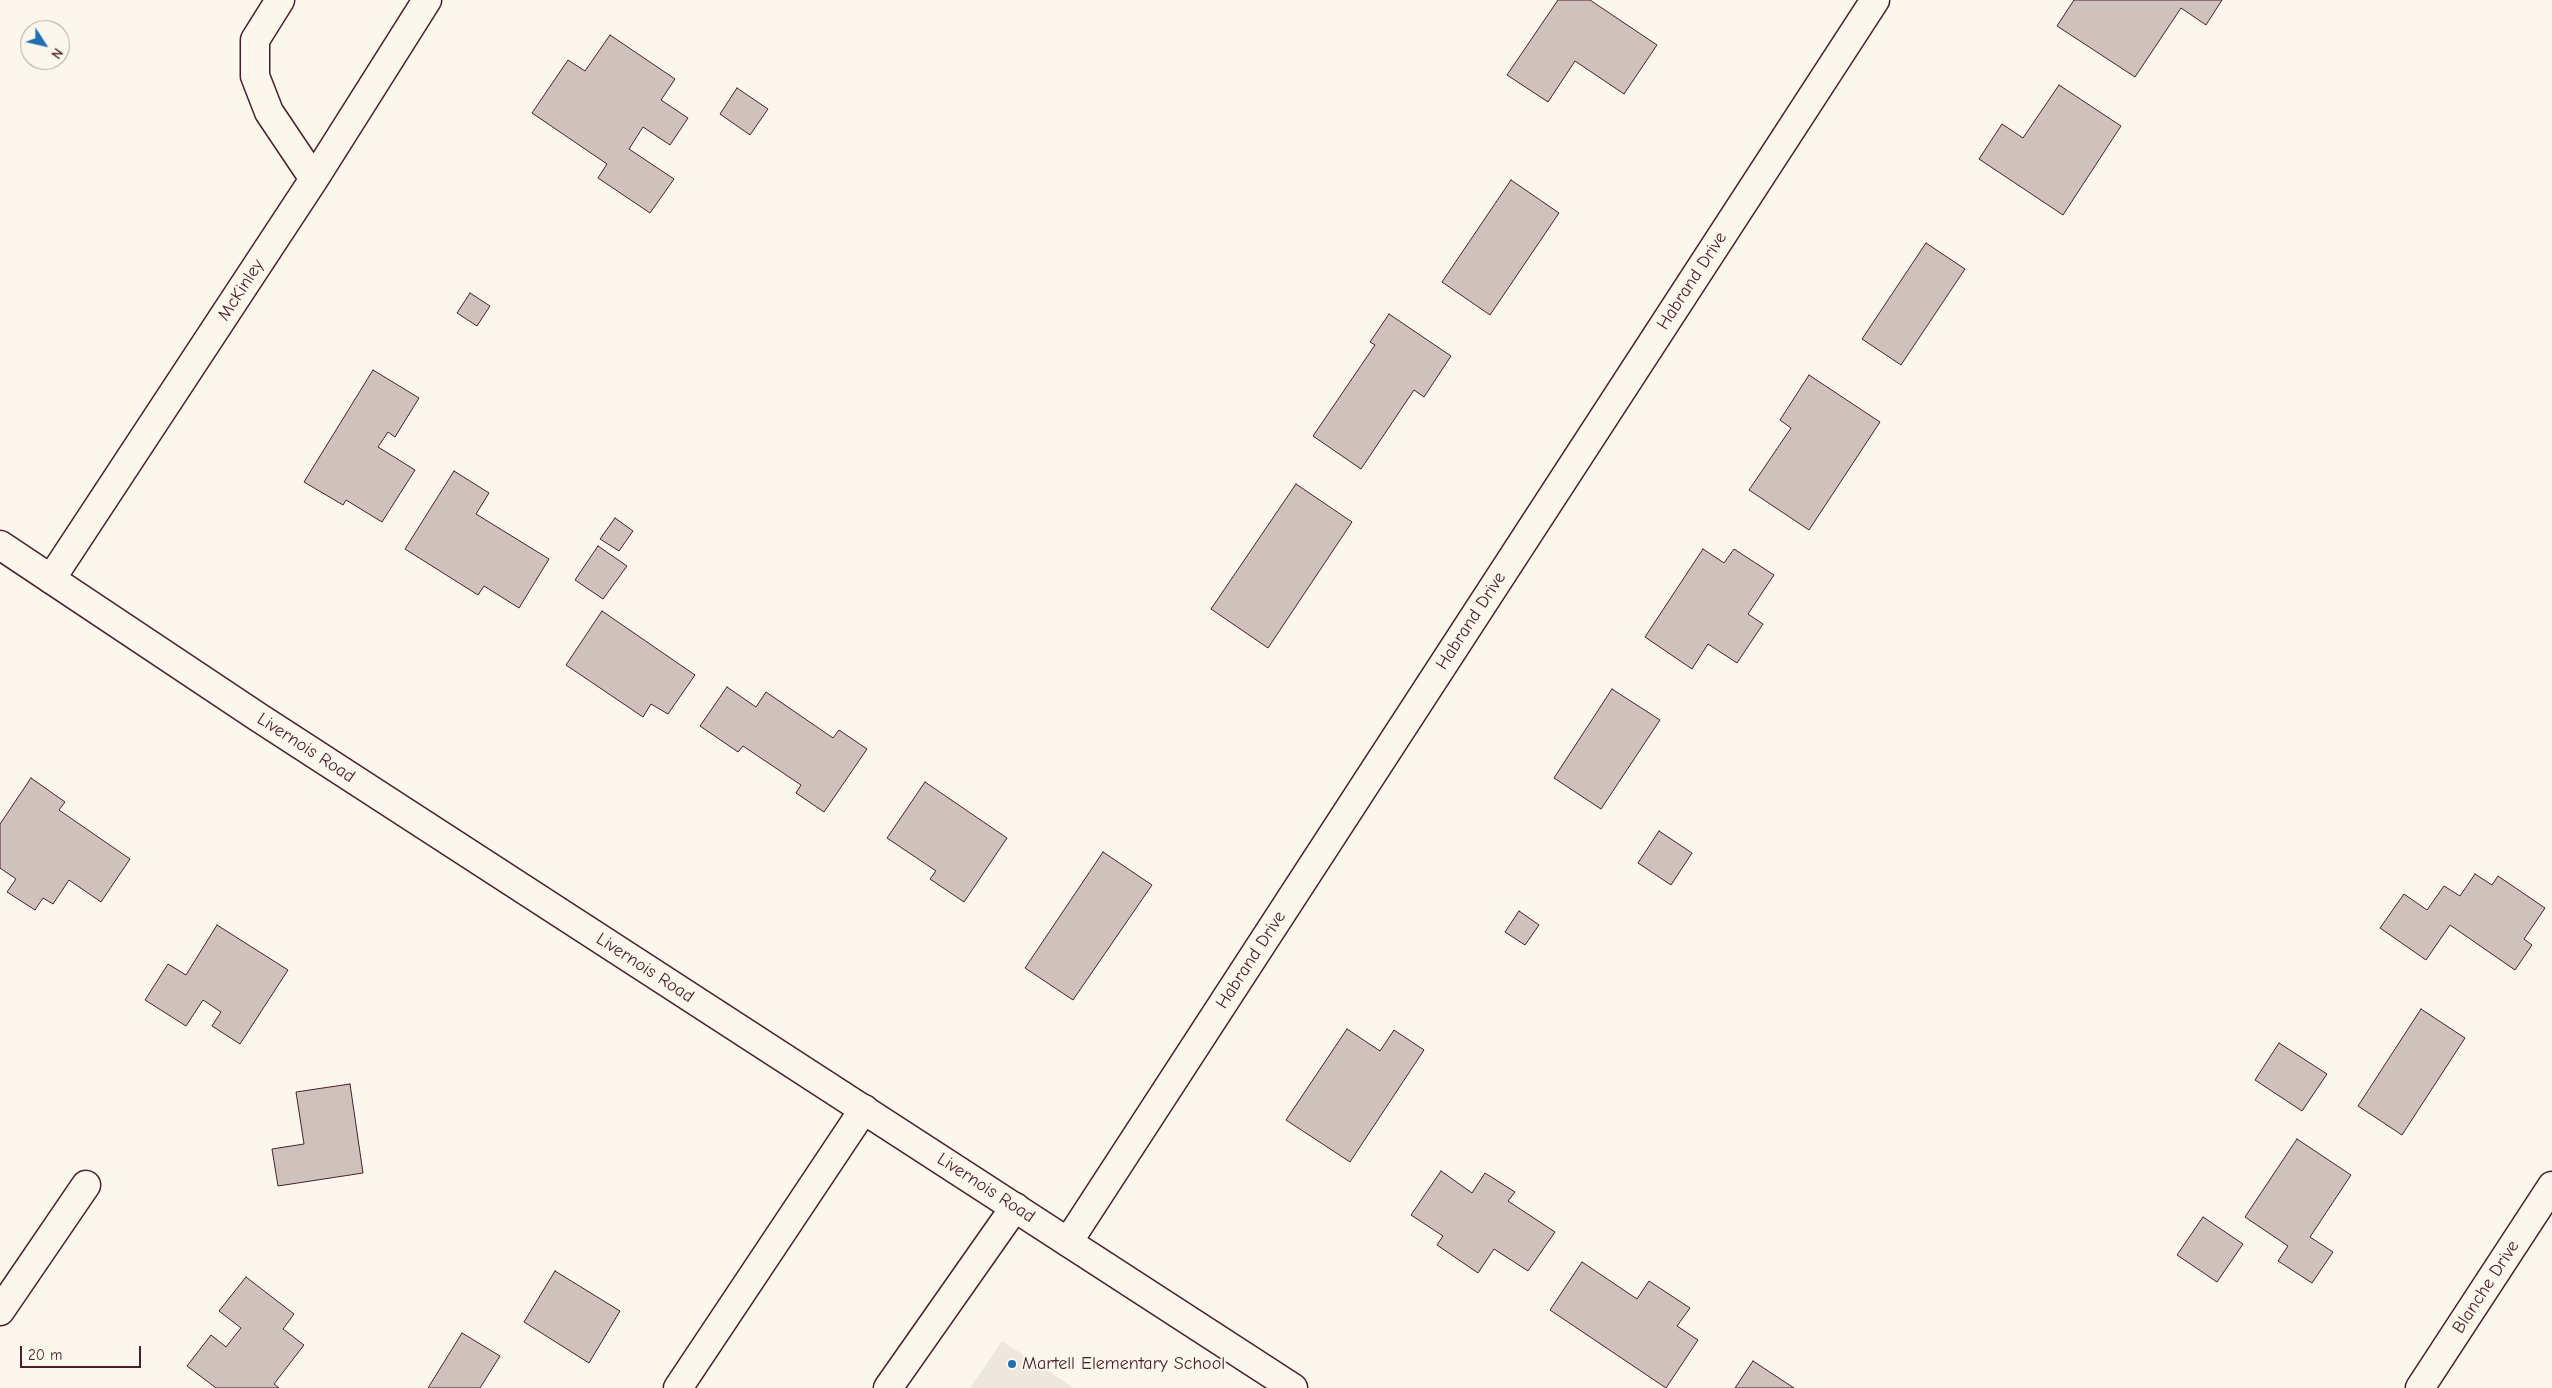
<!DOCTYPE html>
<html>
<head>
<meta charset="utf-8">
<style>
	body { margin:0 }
	#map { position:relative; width:2552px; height:1388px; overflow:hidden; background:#fbf7ec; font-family:"Comic Neue",sans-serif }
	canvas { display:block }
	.north { position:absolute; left:20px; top:20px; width:50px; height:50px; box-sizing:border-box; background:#fbf7ec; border:1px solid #b4a19f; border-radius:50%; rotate:125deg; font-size:14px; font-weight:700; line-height:20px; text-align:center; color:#4a1f2b }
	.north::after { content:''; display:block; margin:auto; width:18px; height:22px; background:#1f6fb2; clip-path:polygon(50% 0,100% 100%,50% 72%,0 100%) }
	.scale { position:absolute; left:20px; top:1346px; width:121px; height:22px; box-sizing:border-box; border:2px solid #4a1f2b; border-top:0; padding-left:6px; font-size:15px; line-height:18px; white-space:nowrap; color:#4a1f2b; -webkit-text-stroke:4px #fbf7ec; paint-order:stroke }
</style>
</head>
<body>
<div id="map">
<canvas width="2552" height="1388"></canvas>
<div class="north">N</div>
<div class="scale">20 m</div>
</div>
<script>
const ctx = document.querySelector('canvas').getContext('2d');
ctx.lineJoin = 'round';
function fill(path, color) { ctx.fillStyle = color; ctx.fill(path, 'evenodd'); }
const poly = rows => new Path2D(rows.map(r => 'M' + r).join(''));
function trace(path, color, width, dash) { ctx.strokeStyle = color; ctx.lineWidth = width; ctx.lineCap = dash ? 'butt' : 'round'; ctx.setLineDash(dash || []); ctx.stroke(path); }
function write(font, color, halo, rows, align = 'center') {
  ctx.font = font + ' "Comic Neue",sans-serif'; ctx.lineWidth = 4; ctx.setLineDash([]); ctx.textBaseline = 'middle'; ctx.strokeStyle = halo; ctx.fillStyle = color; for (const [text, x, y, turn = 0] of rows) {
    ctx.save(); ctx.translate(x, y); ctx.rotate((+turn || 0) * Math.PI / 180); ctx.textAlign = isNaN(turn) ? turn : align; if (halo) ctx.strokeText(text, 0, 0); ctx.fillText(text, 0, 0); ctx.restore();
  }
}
fill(poly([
	[1002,1341,1074,1388,970,1388]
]), '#eee7de');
const building = poly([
	[1558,0,1590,0,1657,45,1624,94,1575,61,1548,102,1507,75,1558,0],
	[2074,0,2222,0,2206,25,2181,8,2135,77,2057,26,2074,0],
	[610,35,675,79,661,100,688,118,670,145,643,127,629,149,674,179,650,213,598,178,607,164,532,113,568,60,585,71,610,35],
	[2059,85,2121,126,2063,215,1979,159,2002,124,2023,138,2059,85],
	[737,88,768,109,750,135,720,114,737,88],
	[1511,180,1559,213,1490,315,1442,282,1511,180],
	[1926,243,1965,269,1901,365,1862,339,1926,243],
	[470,293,490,306,477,326,457,313,470,293],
	[1389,314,1451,356,1424,397,1414,390,1361,469,1313,436,1375,345,1370,342,1389,314],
	[373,370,419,398,395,437,388,432,378,447,415,470,382,522,346,500,343,505,304,482,373,370],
	[1809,375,1880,422,1809,530,1749,490,1791,428,1780,420,1809,375],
	[454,471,489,493,476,514,549,559,519,608,484,586,478,595,405,549,454,471],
	[1296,484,1352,522,1268,648,1211,609,1296,484],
	[615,518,633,531,619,551,600,539,615,518],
	[598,546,627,566,603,599,575,580,598,546],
	[1703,549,1724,563,1734,549,1774,575,1748,614,1763,624,1737,663,1708,644,1692,669,1645,637,1703,549],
	[602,611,695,675,668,714,651,704,643,717,566,665,602,611],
	[727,687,756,707,766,692,833,738,839,730,867,749,824,812,796,793,801,785,743,746,738,752,700,726,727,687],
	[1612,689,1660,720,1601,809,1554,778,1612,689],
	[31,778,65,802,59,810,130,859,101,902,69,880,53,904,43,898,35,910,7,892,16,879,0,868,0,824,31,778],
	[925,782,1007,838,964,902,930,879,936,871,887,838,925,782],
	[1659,831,1692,853,1671,885,1638,863,1659,831],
	[1103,852,1152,885,1073,1000,1025,968,1103,852],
	[2475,874,2492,885,2498,876,2545,908,2524,939,2532,945,2515,970,2450,925,2426,960,2380,928,2404,894,2427,910,2444,886,2460,896,2475,874],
	[1519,911,1539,925,1525,945,1505,932,1519,911],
	[217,925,288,970,240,1044,212,1026,221,1012,203,1000,186,1026,145,1000,168,964,186,975,217,925],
	[2421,1009,2465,1038,2402,1135,2358,1106,2421,1009],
	[1347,1029,1380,1051,1394,1030,1424,1050,1350,1162,1286,1120,1347,1029],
	[2279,1043,2327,1074,2302,1111,2255,1080,2279,1043],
	[350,1084,363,1173,278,1186,272,1149,304,1144,296,1092,350,1084],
	[2297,1139,2351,1175,2310,1237,2333,1252,2312,1283,2278,1261,2288,1246,2245,1217,2297,1139],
	[1441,1171,1472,1193,1485,1173,1515,1192,1508,1201,1555,1232,1528,1271,1494,1249,1478,1273,1437,1245,1443,1236,1411,1215,1441,1171],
	[2203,1217,2243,1244,2217,1282,2177,1255,2203,1217],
	[1582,1262,1637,1299,1649,1281,1690,1308,1677,1326,1698,1340,1666,1388,1550,1310,1582,1262],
	[555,1271,620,1311,589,1363,524,1322,555,1271],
	[246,1277,294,1314,283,1329,304,1345,274,1384,279,1388,216,1388,187,1366,211,1335,226,1347,241,1328,219,1311,246,1277],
	[462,1333,500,1356,480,1388,428,1388,462,1333],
	[1753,1361,1794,1388,1735,1388,1753,1361]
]);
fill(building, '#cfc2bc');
trace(building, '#4a1f2b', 1);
const minor = poly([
	[280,0,255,40,255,76,269,112,314,179],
	[51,579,314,179,427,0],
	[1068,1242,1875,0],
	[0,1311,86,1185],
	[678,1388,864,1109],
	[888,1388,1015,1207],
	[2420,1388,2552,1186]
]);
const major = poly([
	[0,545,258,717,1293,1388]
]);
trace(minor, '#4a1f2b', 31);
trace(major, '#4a1f2b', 31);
trace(minor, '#fbf7ec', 28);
trace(major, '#fbf7ec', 28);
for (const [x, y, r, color] of [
	[1012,1364,5,"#1f6fb2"]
]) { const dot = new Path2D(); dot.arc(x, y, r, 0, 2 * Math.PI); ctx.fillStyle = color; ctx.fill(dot); trace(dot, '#fbf7ec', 2); }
write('18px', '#4a1f2b', '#fbf7ec', [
	["Habrand Drive",1692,281,-57],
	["McKinley",241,290,-57],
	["Habrand Drive",1471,621,-57],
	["Livernois Road",306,748,33],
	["Habrand Drive",1251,960,-57],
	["Livernois Road",645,968,33],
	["Livernois Road",986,1188,33],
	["Blanche Drive",2486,1287,-57]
]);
write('18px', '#4a1f2b', '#fbf7ec', [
	["Martell Elementary School",1022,1364]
], 'left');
</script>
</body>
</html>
